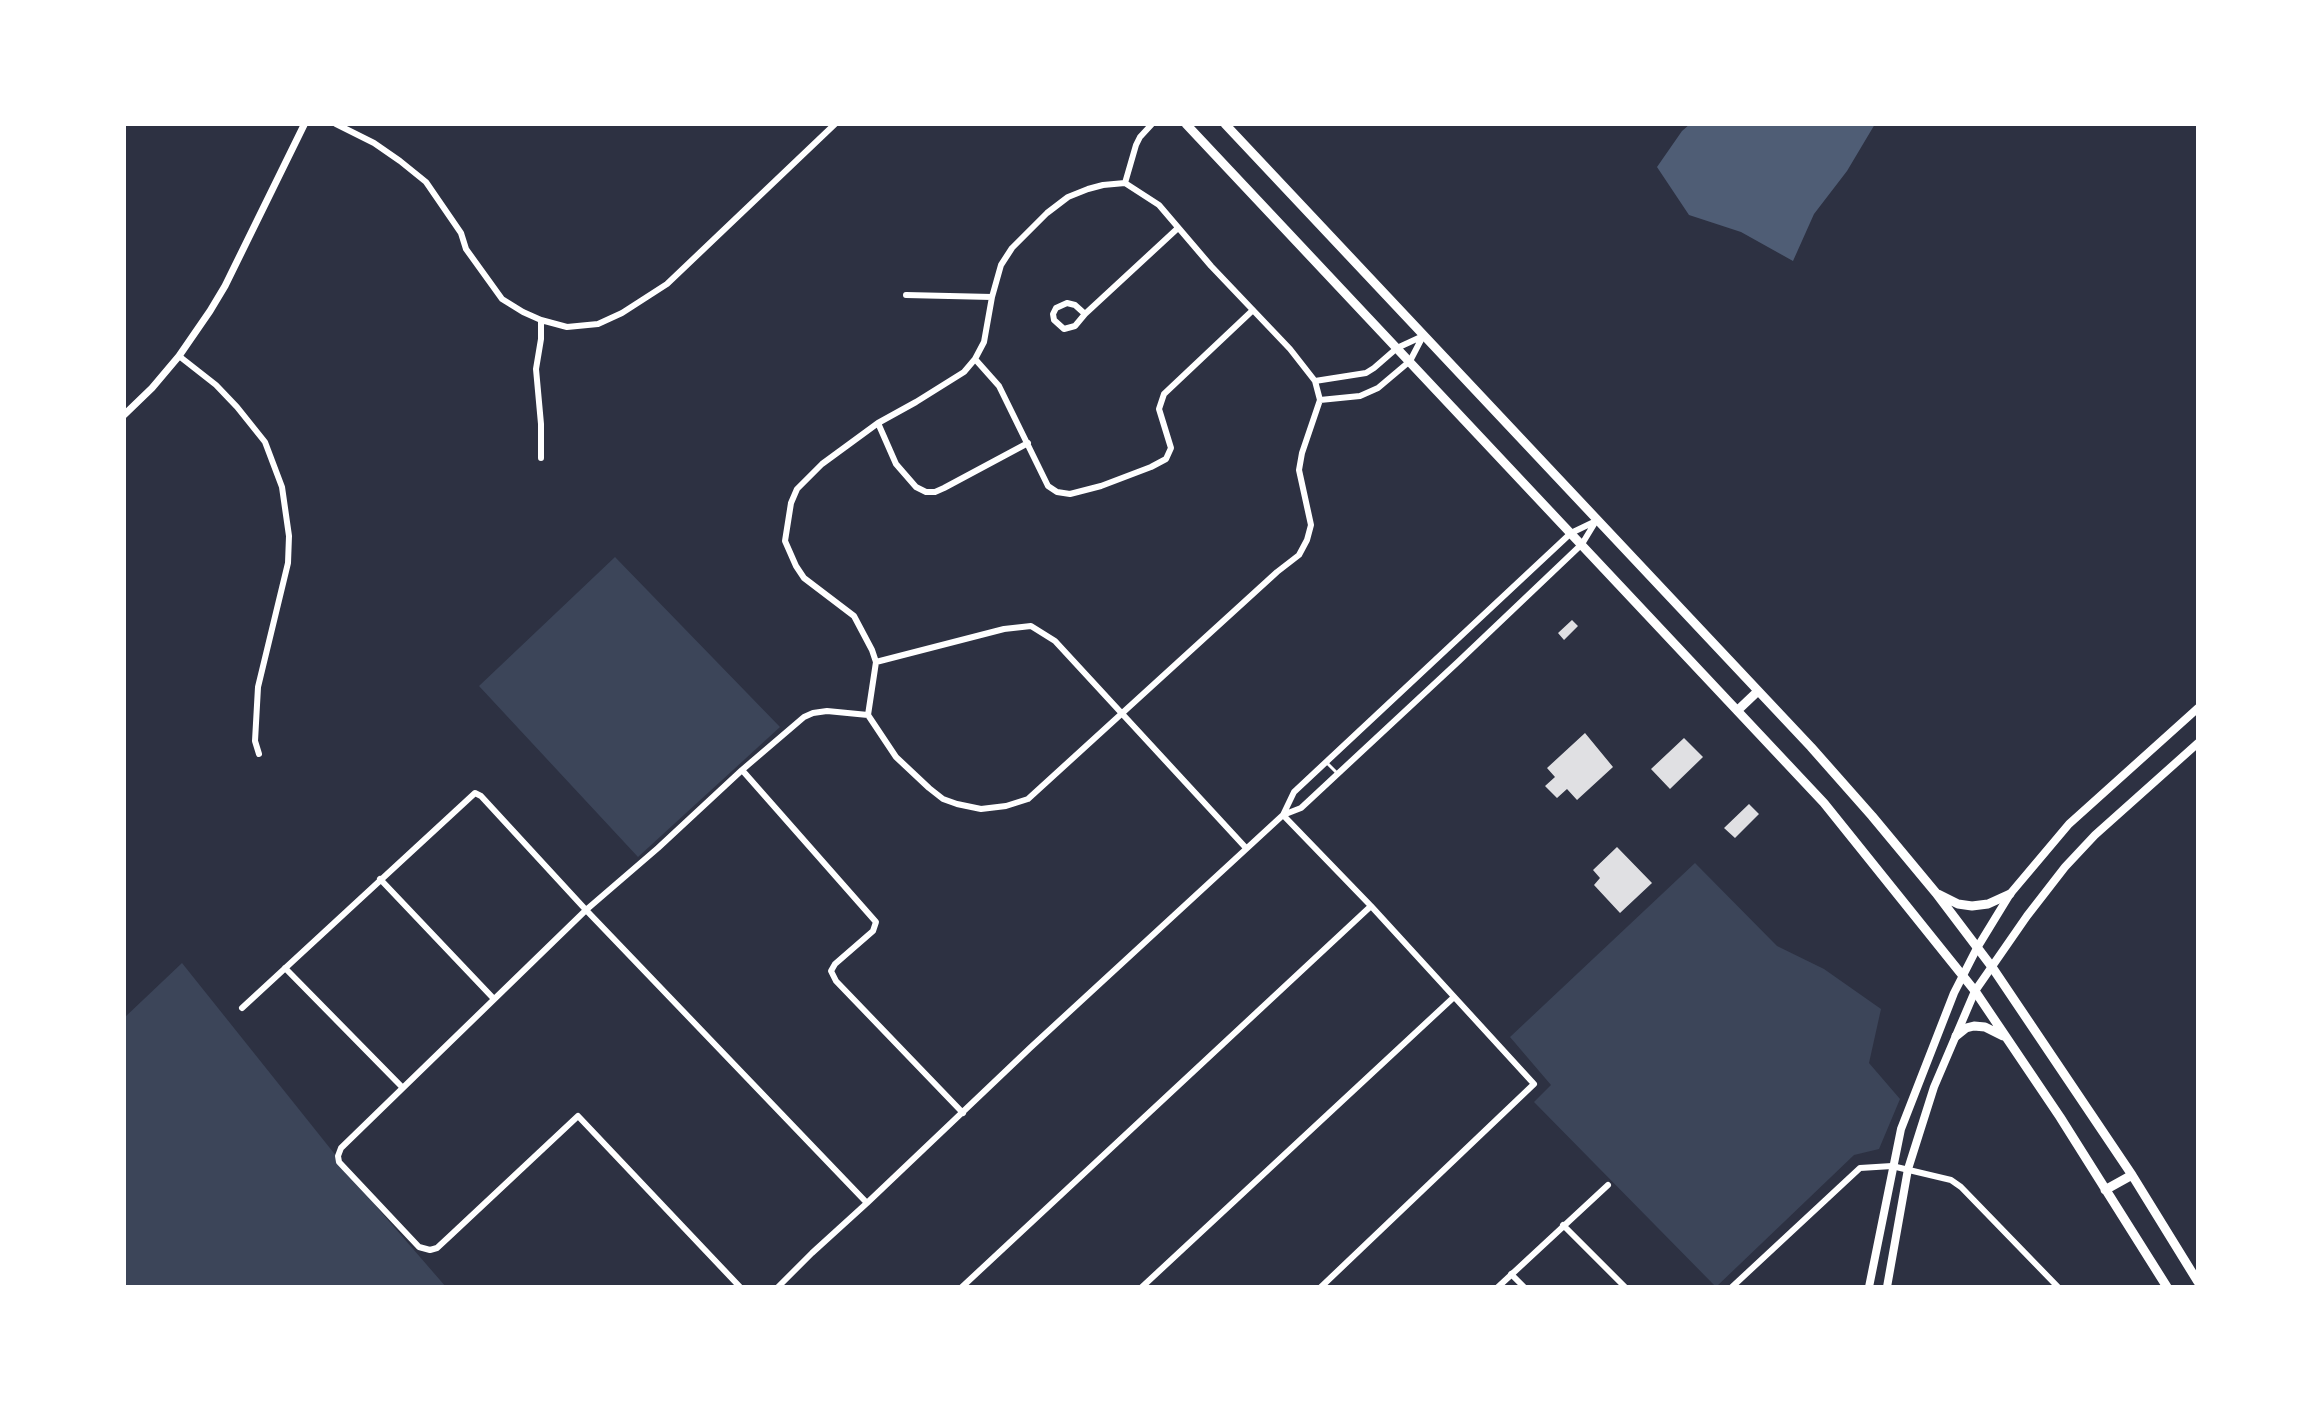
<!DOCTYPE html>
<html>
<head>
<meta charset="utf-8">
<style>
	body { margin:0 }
	#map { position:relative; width:2322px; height:1411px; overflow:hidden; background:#2d3142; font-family:"Open Sans",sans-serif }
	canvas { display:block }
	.frame { position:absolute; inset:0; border:126px solid #fff; pointer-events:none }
</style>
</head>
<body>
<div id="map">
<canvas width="2322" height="1411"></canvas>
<div class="frame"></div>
</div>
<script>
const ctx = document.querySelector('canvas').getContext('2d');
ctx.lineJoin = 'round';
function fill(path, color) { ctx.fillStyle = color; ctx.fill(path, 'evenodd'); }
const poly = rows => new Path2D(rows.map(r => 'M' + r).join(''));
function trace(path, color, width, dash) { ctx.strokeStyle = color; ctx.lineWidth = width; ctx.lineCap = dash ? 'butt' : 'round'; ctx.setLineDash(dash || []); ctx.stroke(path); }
fill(poly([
	[615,557,780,727,638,857,479,686],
	[1695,863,1777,946,1824,969,1881,1009,1869,1063,1900,1099,1879,1149,1854,1155,1716,1287,1534,1102,1551,1085,1510,1037],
	[182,963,381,1212,446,1287,124,1287,124,1018]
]), '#3c4559');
fill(poly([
	[1690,124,1875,124,1847,171,1814,214,1793,261,1741,232,1689,215,1657,167,1682,131]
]), '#4f5d75');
fill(poly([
	[1572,620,1578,626,1564,640,1558,633],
	[1585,733,1613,767,1577,800,1567,789,1557,798,1545,786,1555,777,1547,768],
	[1684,738,1703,757,1670,789,1651,769],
	[1749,804,1759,814,1735,838,1724,828],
	[1617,847,1652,883,1620,913,1594,885,1600,878,1593,870]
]), '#e0e0e3');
trace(poly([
	[1327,763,1338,774]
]), '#fff', 3);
trace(poly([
	[336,124,374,143,400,161,426,182,461,233,466,249,502,299,523,312,541,320,567,327,598,324,622,313,667,284,835,124],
	[1125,183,1159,205,1211,266,1290,349,1315,381,1320,400,1302,453,1299,470,1311,525,1307,540,1299,555,1277,572,1028,799,1006,806,981,809,957,804,943,799,929,788,896,757,868,715,876,662,872,650,854,616,804,578,796,566,785,541,791,503,797,489,822,464,878,423,916,402,964,372,975,359,984,342,992,297,1001,265,1012,248,1047,213,1068,197,1088,189,1103,185,1125,183],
	[1125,183,1136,145,1140,137,1152,124],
	[906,295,992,297],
	[1067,303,1075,305,1085,314,1075,326,1064,329,1054,320,1053,314,1056,308,1067,303],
	[1085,314,1178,228],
	[541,320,541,339,536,369,541,424,541,458],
	[179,356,216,385,237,407,265,442,282,487,289,536,288,563,258,687,255,741,259,754],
	[975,359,999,386,1048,486,1057,492,1070,494,1101,486,1151,467,1166,459,1171,448,1159,409,1164,394,1253,310],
	[1315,381,1366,373,1374,368,1397,348,1423,336],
	[1320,400,1360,396,1378,388,1410,361,1423,336],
	[878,423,896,464,916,487,926,492,935,492,944,488,1028,443],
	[876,662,1004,629,1031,626,1055,641,1246,848],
	[742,770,876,922,873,931,835,964,831,971,836,981,963,1113],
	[1283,815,1371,906,1534,1084,1321,1287],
	[1283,815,1301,808,1459,661,1582,544,1596,521],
	[380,879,494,999],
	[285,968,402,1087],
	[242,1008,475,793,481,796,586,910,867,1203],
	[1563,1225,1625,1287],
	[1511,1274,1524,1287],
	[740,1287,578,1116,451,1235,437,1248,430,1250,419,1247,339,1162,338,1156,341,1148,586,910,658,848,742,770,804,717,813,713,827,711,868,715],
	[778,1287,812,1253,867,1203,1030,1048,1283,815,1294,792,1571,533,1596,521],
	[962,1287,1371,906],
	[1142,1287,1454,997],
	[1498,1287,1608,1185],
	[1732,1287,1860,1168,1892,1166,1951,1180,1961,1187,2058,1287]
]), '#fff', 6);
trace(poly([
	[124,415,152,388,179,356,210,311,225,286,304,125]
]), '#fff', 7);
trace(poly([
	[1869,1287,1901,1129,1954,993,1977,948,2010,894,2069,824,2198,708],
	[1887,1287,1908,1169,1934,1087,1975,991,2027,916,2065,867,2095,835,2198,743]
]), '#fff', 8);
trace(poly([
	[1186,124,1824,803,1975,991,2060,1117,2167,1287],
	[1225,124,1811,747,1872,816,1936,893,1992,967,2132,1175,2198,1282],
	[1738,710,1758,691],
	[1938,894,1958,904,1972,906,1988,904,2010,894],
	[1956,1036,1966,1028,1974,1026,1985,1027,2003,1036],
	[2105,1190,2132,1175]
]), '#fff', 9);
</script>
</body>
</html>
